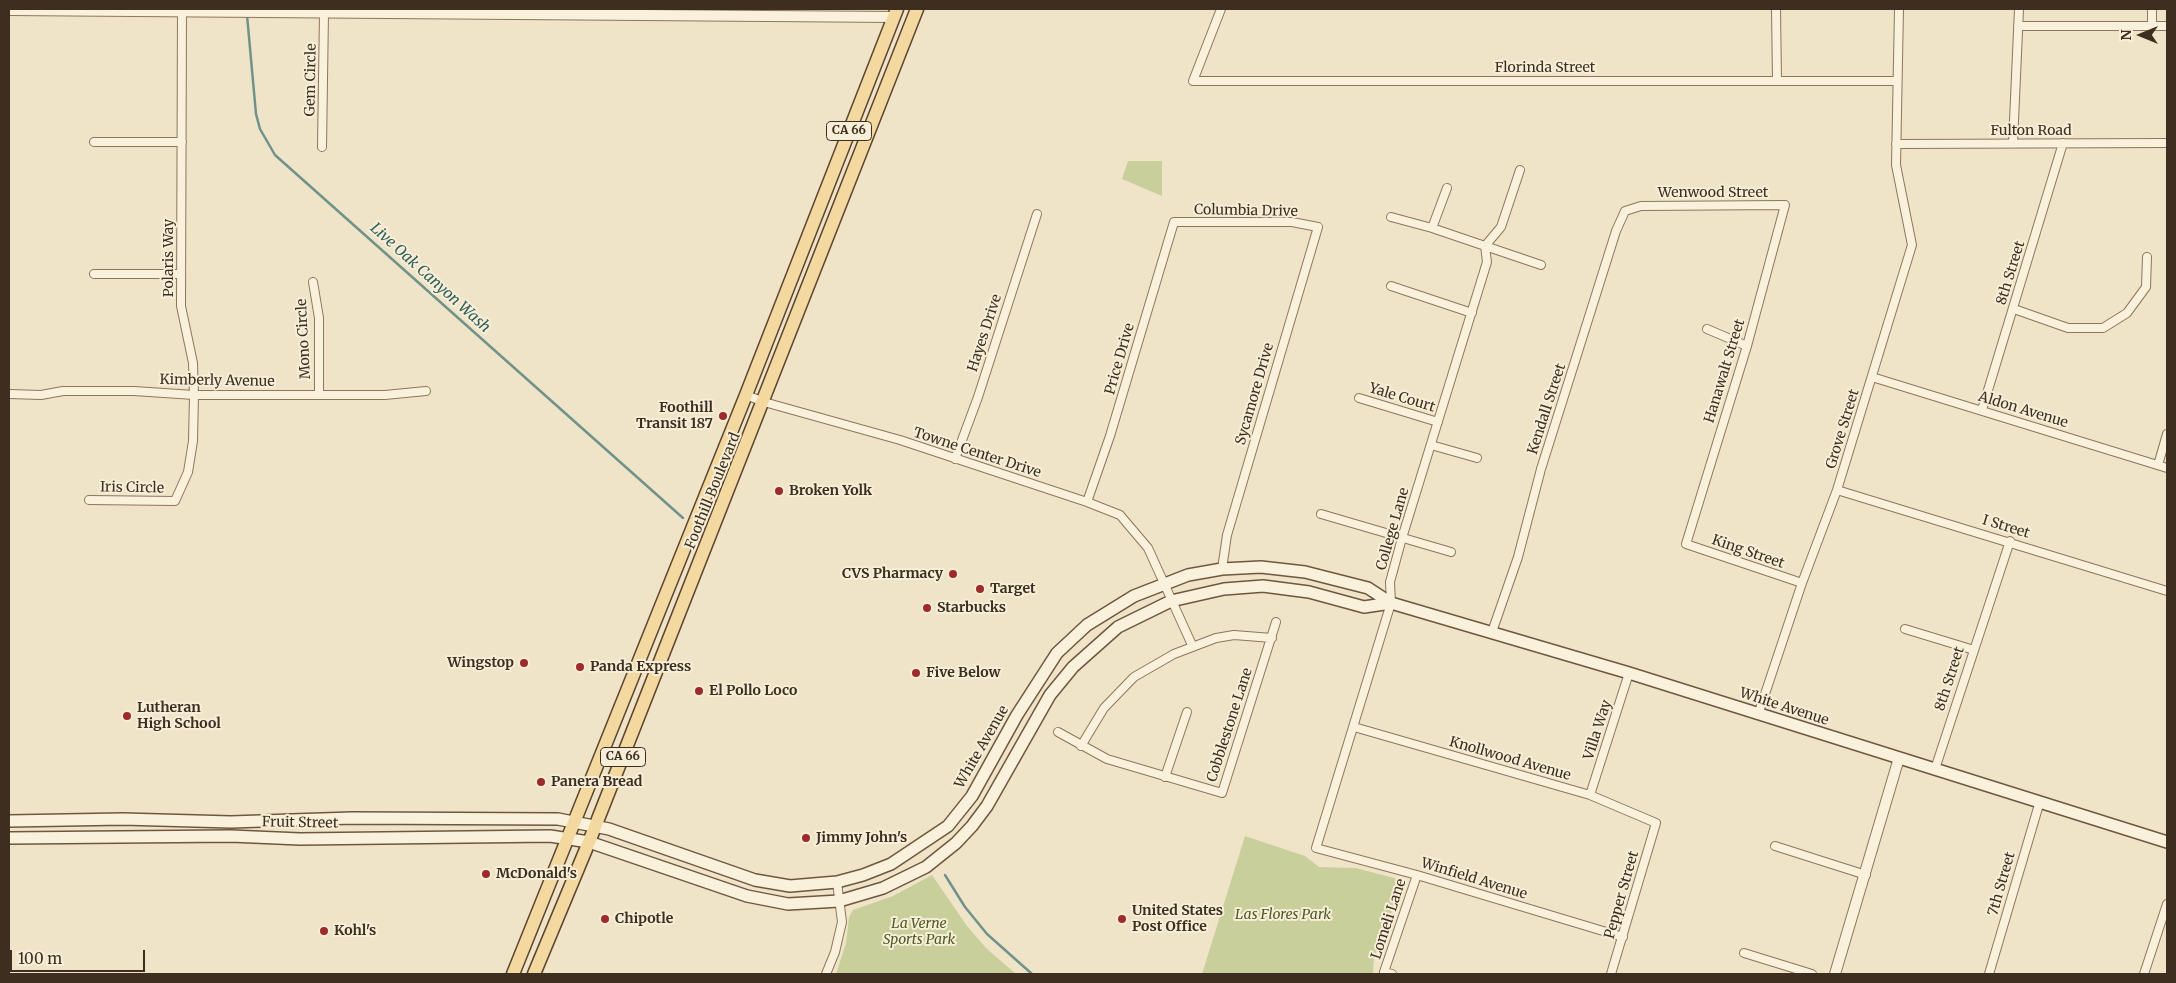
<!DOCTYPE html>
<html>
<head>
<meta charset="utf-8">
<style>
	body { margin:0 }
	#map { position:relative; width:2176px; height:983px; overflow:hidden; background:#f0e4c8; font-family:Merriweather,serif }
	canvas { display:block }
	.frame { position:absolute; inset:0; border:10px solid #3d2e20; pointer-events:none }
	.north { position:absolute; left:2116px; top:10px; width:50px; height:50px; -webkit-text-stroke:4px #f7eed8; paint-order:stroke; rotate:270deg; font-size:14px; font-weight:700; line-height:20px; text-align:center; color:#3d2e20 }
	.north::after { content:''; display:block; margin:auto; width:18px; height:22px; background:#3d2e20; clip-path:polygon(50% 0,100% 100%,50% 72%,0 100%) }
	.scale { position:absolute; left:10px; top:950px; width:135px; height:22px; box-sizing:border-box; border:2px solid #3d2e20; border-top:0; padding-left:6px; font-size:15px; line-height:18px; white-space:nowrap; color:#3d2e20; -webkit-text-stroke:4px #f7eed8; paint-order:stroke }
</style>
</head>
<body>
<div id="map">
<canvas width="2176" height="983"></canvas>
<div class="frame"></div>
<div class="north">N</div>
<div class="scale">100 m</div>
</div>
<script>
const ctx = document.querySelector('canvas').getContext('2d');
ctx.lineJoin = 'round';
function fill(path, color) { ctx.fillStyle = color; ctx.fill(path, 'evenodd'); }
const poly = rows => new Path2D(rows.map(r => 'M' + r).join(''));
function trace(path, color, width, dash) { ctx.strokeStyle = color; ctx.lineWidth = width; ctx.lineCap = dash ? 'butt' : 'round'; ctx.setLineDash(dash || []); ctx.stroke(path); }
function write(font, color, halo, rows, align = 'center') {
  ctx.font = font + ' Merriweather,serif'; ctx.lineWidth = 4; ctx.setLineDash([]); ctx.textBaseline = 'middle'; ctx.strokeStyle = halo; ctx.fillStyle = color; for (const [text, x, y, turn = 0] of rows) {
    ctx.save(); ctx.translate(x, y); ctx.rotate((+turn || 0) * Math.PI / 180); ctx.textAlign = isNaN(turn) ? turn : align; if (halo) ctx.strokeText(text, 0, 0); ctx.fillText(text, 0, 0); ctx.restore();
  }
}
fill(poly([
	[1128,161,1162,161,1162,196,1122,179],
	[1245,836,1305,856,1319,867,1356,868,1394,878,1400,882,1386,933,1374,957,1373,974,1202,974],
	[932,875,967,926,986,948,1016,974,836,974,846,943,849,917,853,910,893,896]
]), '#c9cf9b');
trace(poly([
	[247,15,256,114,260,129,275,155,683,518],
	[945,875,965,907,987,934,1032,974]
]), '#6f938a', 2.5);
const minor = poly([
	[1221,9,1193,81,1897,81],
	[1776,9,1777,80],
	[2018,26,2167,26],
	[2152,26,2152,9],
	[94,142,182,142],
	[2013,143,2019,9],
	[1896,144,2167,143],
	[322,147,324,13],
	[1391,217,1432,228,1541,265],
	[1432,228,1447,188],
	[1485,246,1487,262,1402,538,1390,582,1391,603,1316,848,1417,875,1623,937],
	[1485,246,1501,227,1520,170],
	[94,274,181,274],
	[313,282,319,318,319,395],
	[1391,286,1472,313],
	[2014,309,2068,328,2103,328,2127,313,2146,287,2147,257],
	[1707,329,1747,346],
	[1872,377,2167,468],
	[9,394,41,395,63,391,134,391,194,395,385,395,426,391],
	[746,395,764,402,900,440,1087,502,1120,515,1148,548,1192,645],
	[1359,398,1438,422],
	[1982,410,2063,143],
	[1431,445,1477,458],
	[955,459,978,397,1037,214],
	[2158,465,2167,434],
	[1837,490,2167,591],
	[89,500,175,501,188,472,193,441,194,395,193,363,181,306,182,11],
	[1087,502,1110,436,1174,222,1292,222,1318,227,1227,535,1222,569],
	[1321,514,1451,552],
	[1905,629,1974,650],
	[1492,632,1518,557,1541,469,1616,231,1625,211,1641,206,1785,205,1747,346,1686,544,1802,583],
	[1758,715,1802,583,1837,490,1912,245,1896,165,1899,9],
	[1354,727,1590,795,1656,823,1611,974],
	[1058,732,1107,759,1222,793,1276,622],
	[1081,746,1104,708,1134,677,1174,654,1216,638,1234,635,1272,638],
	[1935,769,2010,541],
	[1165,777,1187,712],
	[1590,795,1629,673],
	[1775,846,1866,875],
	[1744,953,1812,974],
	[826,974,835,952,842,922,837,882],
	[1392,974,1384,972,1417,875],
	[1989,974,2040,801],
	[2144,974,2167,904]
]);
const tertiary = poly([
	[9,10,894,17],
	[1835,974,1899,758]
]);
const secondary = poly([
	[9,821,123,819,231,822,352,818,558,819,609,829,755,880,790,886,837,882,863,875,891,864,948,826,972,796,1017,715,1057,653,1087,625,1134,596,1188,575,1222,569,1261,567,1305,572,1368,588,1391,603,1629,673,2167,842],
	[9,838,231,836,300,839,550,836,589,842,747,896,788,904,839,901,883,888,926,867,956,843,972,826,987,806,1050,695,1073,667,1118,627,1171,601,1224,589,1263,586,1309,592,1364,607,1391,603]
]);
const primary = poly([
	[513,974,746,395,897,9],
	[534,974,589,842,917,9]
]);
trace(minor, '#8d765c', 10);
trace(tertiary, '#8d765c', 12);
trace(secondary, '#6f573f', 14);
trace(primary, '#5b4430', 15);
trace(minor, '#faf1dc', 8);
trace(tertiary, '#faf1dc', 10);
trace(secondary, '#faf1dc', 11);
trace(primary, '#f3d9a0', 12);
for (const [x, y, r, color] of [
	[723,416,5,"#9e2a2b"],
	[779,491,5,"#9e2a2b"],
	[953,574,5,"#9e2a2b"],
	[980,589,5,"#9e2a2b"],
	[927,608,5,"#9e2a2b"],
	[524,663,5,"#9e2a2b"],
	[580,667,5,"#9e2a2b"],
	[916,673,5,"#9e2a2b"],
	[699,691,5,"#9e2a2b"],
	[127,716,5,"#9e2a2b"],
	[541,782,5,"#9e2a2b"],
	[806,838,5,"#9e2a2b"],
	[486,874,5,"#9e2a2b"],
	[605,919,5,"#9e2a2b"],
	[1122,919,5,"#9e2a2b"],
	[324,931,5,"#9e2a2b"]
]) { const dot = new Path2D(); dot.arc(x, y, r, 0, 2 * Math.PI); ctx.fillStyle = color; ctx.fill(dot); trace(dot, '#f7eed8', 2); }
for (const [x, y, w] of [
	[849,131,45],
	[623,757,45]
]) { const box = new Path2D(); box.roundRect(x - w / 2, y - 9.5, w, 19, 4); ctx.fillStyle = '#f7eed8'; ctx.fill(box); trace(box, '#3d2e20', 1); }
write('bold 12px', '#3d2e20', null, [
	["CA 66",849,131],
	["CA 66",623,757]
]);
write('14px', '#3d2e20', '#f7eed8', [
	["Florinda Street",1545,68],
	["Gem Circle",311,80,-89],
	["Fulton Road",2031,131],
	["Wenwood Street",1713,193],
	["Columbia Drive",1246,211,1],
	["Polaris Way",169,258,-90],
	["8th Street",2011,273,-73],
	["Hayes Drive",985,333,-72],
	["Mono Circle",304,339,-93],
	["Price Drive",1120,359,-74],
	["Hanawalt Street",1725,371,-73],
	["Kimberly Avenue",217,381,1],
	["Sycamore Drive",1255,394,-74],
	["Yale Court",1402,398,17],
	["Kendall Street",1547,409,-72],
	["Aldon Avenue",2023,410,17],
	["Grove Street",1843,429,-73],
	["Towne Center Drive",977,453,18],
	["Iris Circle",132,488,1],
	["Foothill Boulevard",713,491,-68],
	["I Street",2006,527,17],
	["College Lane",1393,529,-74],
	["King Street",1748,552,19],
	["8th Street",1950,679,-72],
	["White Avenue",1784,707,18],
	["Cobblestone Lane",1230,725,-72],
	["Villa Way",1598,730,-72],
	["White Avenue",982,747,-60],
	["Knollwood Avenue",1510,759,16],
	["Fruit Street",300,823,1],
	["Winfield Avenue",1474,879,17],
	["7th Street",2002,884,-74],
	["Pepper Street",1622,895,-74],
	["Lomeli Lane",1389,919,-72]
]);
write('bold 14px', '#3d2e20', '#f7eed8', [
	["Foothill",713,408,"right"],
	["Transit 187",713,424,"right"],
	["Broken Yolk",789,491],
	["CVS Pharmacy",943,574,"right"],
	["Target",990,589],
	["Starbucks",937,608],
	["Wingstop",514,663,"right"],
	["Panda Express",590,667],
	["Five Below",926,673],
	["El Pollo Loco",709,691],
	["Lutheran",137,708],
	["High School",137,724],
	["Panera Bread",551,782],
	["Jimmy John's",816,838],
	["McDonald's",496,874],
	["United States",1132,911],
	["Post Office",1132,927],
	["Chipotle",615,919],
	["Kohl's",334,931]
], 'left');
write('italic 14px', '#4d5a26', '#f7eed8', [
	["Las Flores Park",1283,915],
	["La Verne",919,924],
	["Sports Park",919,940]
]);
write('italic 15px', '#2f5d5a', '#f7eed8', [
	["Live Oak Canyon Wash",430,278,42]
]);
</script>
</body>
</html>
